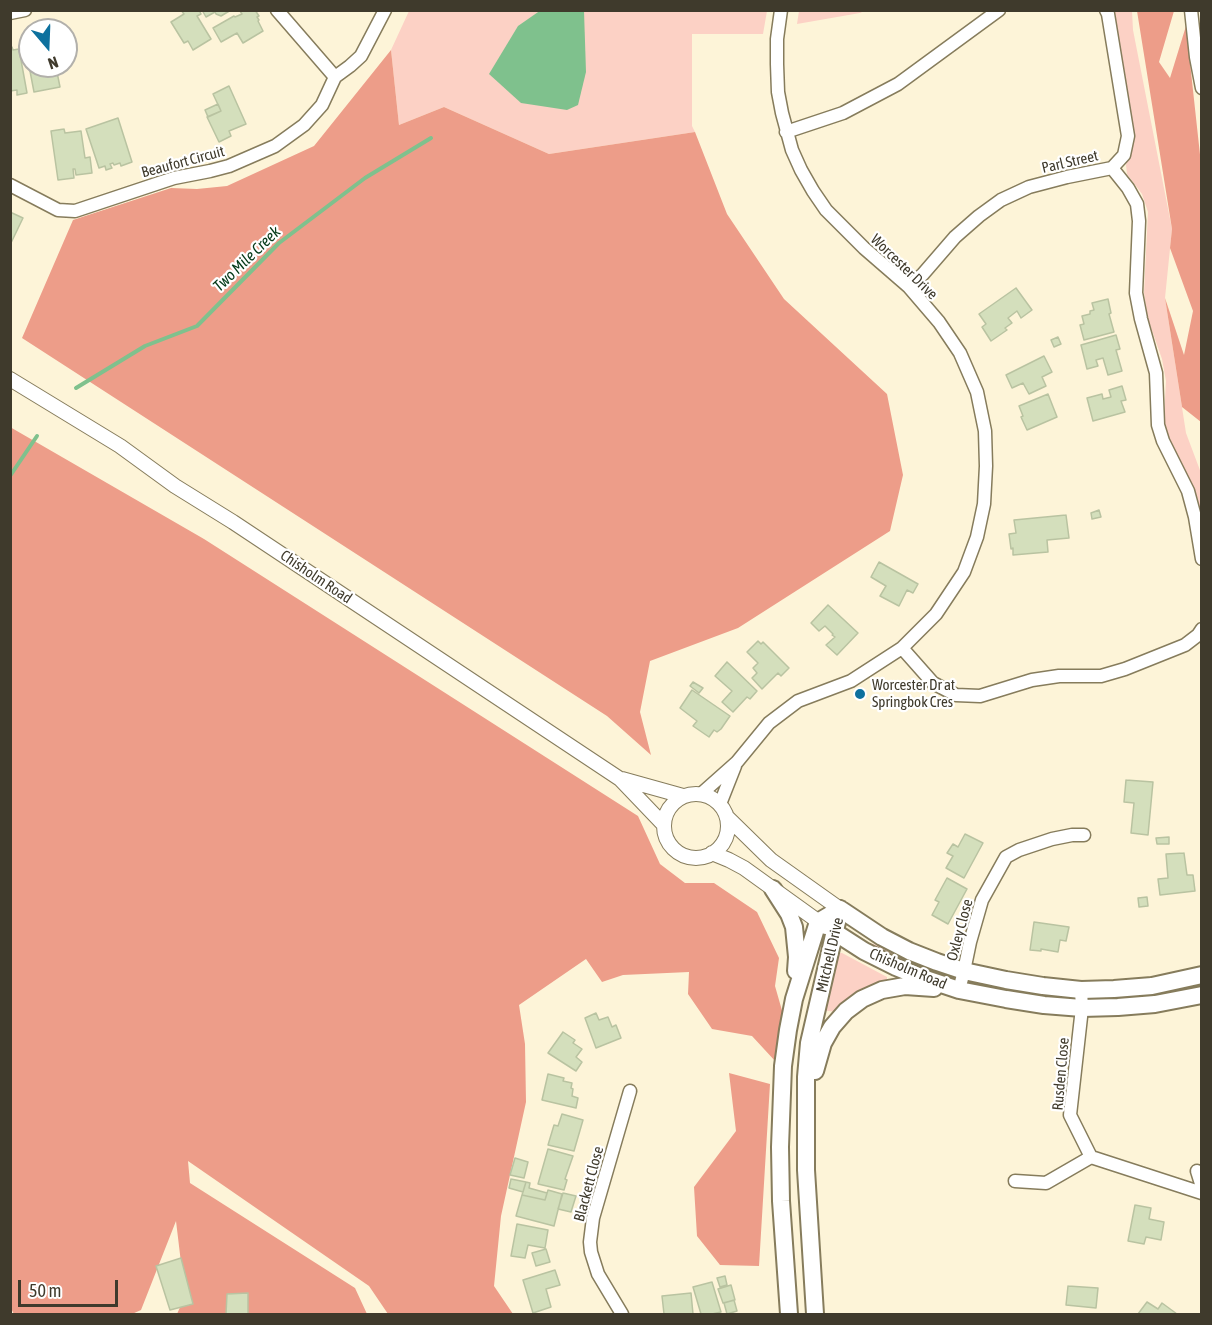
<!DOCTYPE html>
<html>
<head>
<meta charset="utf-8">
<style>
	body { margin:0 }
	#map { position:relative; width:1212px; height:1325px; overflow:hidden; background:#fdf4d8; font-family:"Asap Condensed",sans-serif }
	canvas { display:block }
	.frame { position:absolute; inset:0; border:12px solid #3f3a2c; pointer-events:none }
	.north { position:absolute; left:18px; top:18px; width:60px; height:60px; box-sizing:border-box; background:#fff; border:2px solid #b2b0ab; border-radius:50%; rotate:161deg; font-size:16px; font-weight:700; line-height:24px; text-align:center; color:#3f3a2c }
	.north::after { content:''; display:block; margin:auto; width:21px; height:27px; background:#0e719e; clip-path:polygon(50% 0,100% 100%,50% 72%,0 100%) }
	.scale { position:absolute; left:18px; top:1280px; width:100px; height:27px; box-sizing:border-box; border:3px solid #3f3a2c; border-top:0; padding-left:8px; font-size:18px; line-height:21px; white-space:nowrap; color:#3f3a2c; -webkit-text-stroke:4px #fff; paint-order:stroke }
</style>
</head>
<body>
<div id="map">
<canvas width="1212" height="1325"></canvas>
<div class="frame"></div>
<div class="north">N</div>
<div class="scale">50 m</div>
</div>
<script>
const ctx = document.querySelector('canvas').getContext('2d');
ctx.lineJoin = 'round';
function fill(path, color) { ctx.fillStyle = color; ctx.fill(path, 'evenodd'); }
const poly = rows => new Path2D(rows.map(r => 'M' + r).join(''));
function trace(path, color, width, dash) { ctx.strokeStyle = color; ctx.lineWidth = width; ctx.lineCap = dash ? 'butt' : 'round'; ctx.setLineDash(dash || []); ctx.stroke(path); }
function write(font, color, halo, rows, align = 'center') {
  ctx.font = font + ' "Asap Condensed",sans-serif'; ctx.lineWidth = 4.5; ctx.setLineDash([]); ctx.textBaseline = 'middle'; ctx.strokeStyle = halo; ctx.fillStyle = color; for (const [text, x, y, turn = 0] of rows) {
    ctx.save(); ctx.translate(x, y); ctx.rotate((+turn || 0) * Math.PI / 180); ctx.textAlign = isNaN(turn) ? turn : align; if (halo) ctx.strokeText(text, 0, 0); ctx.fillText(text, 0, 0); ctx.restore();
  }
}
fill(poly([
	[409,11,767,11,763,34,692,34,692,126,695,132,549,154,444,107,399,125,391,50],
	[799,11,799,10,864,11,860,13,797,24],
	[1113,11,1132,11,1133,30,1172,229,1165,298,1186,433,1201,473,1201,519,1198,499,1167,435,1164,419,1166,381,1162,359,1148,319,1144,293,1148,212,1142,194,1127,174,1126,165,1133,143,1132,123],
	[853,938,877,945,911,960,944,972,944,974,943,977,936,978],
	[838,953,842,953,887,977,887,983,836,1012,821,1010,836,957]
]), '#fcd1c5');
fill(poly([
	[1137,11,1174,11,1159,62,1170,78,1186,26,1202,173,1201,422,1182,407,1165,298,1184,355,1193,311,1170,248,1172,229],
	[391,50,399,125,444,107,549,154,695,132,727,214,784,299,887,394,903,475,890,531,738,628,650,661,640,712,651,755,607,716,22,338,73,220,171,188,197,189,227,186,314,146],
	[10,427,204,539,638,816,660,864,685,883,714,883,757,912,779,958,775,986,783,1014,776,1062,752,1036,712,1029,688,994,689,972,623,975,602,982,586,959,519,1005,525,1044,526,1102,501,1216,494,1286,513,1314,388,1314,369,1286,188,1161,190,1183,355,1288,367,1314,177,1314,185,1296,176,1221,141,1310,132,1314,14,1314,10,1307],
	[729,1073,770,1084,759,1266,720,1265,697,1236,694,1187,736,1131]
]), '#ed9d89');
fill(poly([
	[541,10,584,11,586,72,578,105,567,110,521,103,489,74,518,26]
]), '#7fc18d');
trace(poly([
	[76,388,145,346,197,326,279,243,365,178,431,138],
	[10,476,37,436]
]), '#7fc18d', 4);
const building = poly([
	[181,10,199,10,201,14,197,16,211,39,193,50,188,41,184,43,171,22,184,14,181,10],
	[202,10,231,10,221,16,216,14,215,12,206,17,202,10],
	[242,10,255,10,259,16,257,17,259,20,258,21,263,31,243,43,237,33,221,42,213,28,234,16,235,17,242,14,240,11,242,10],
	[30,44,30,66,50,66,51,73,57,72,60,87,34,92,25,45,30,44],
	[10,47,12,47,13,50,19,49,27,93,17,95,17,90,10,91,10,47],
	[229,86,246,124,229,131,231,136,219,142,207,117,221,111,213,94,229,86],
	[218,104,221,111,208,117,205,110,218,104],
	[118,118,132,162,121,166,120,163,114,165,113,163,110,164,112,168,106,170,105,166,99,168,86,129,118,118],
	[64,129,65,133,81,131,85,158,90,157,92,173,76,175,75,169,73,169,74,178,58,180,51,131,64,129],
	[10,212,23,218,10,245,10,212],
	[1016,288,1032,310,1021,318,1017,311,1008,318,1012,323,1005,328,1007,330,991,341,982,327,986,324,979,314,1016,288],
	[1108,299,1111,313,1109,314,1114,332,1084,340,1080,325,1084,324,1082,316,1090,314,1090,311,1094,310,1092,303,1108,299],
	[1116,335,1120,349,1116,350,1122,371,1108,375,1103,358,1096,360,1098,366,1087,369,1081,345,1116,335],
	[1058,337,1061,344,1054,347,1051,340,1058,337],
	[1044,356,1052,372,1042,377,1046,386,1029,394,1023,383,1012,388,1006,375,1044,356],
	[1122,386,1126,400,1121,401,1125,412,1093,421,1087,398,1102,394,1103,399,1111,397,1109,390,1122,386],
	[1048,394,1057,417,1027,430,1021,417,1023,416,1019,406,1048,394],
	[1099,510,1101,517,1092,519,1091,513,1099,510],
	[1066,515,1069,538,1047,540,1048,552,1013,555,1013,548,1011,549,1009,534,1016,533,1014,520,1066,515],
	[879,562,918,584,913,593,907,590,899,606,880,596,886,586,871,577,879,562],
	[828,605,858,633,837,655,826,645,835,637,832,635,833,634,825,626,819,631,811,623,828,605],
	[758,641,761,644,763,642,789,668,781,676,778,673,762,689,752,678,757,673,753,668,758,663,747,652,758,641],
	[727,662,757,691,750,699,747,697,733,712,722,702,732,691,715,676,727,662],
	[693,682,703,688,699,693,690,686,693,682],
	[692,690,730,716,721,729,717,732,714,730,709,737,693,726,697,721,680,708,692,690],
	[1126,780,1153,782,1148,835,1131,833,1134,803,1124,802,1126,780],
	[965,834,983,843,964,878,946,868,953,856,947,853,953,844,958,847,965,834],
	[1169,837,1169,844,1157,844,1156,838,1169,837],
	[1184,853,1187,875,1193,875,1195,891,1160,895,1158,879,1168,878,1166,854,1184,853],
	[947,878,967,889,948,924,932,915,939,902,935,900,947,878],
	[1147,897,1148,906,1139,907,1138,898,1147,897],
	[1034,922,1069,927,1066,941,1060,940,1058,952,1041,949,1041,951,1030,950,1034,922],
	[596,1013,599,1020,608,1017,612,1027,616,1025,621,1038,596,1048,585,1018,596,1013],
	[563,1032,575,1040,573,1043,582,1049,576,1057,582,1062,576,1071,548,1053,563,1032],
	[548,1074,564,1078,563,1081,572,1083,571,1088,573,1089,572,1096,578,1098,576,1108,542,1100,548,1074],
	[562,1114,583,1120,574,1151,548,1145,554,1125,558,1126,562,1114],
	[548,1149,573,1156,565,1179,567,1180,564,1190,538,1184,548,1149],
	[515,1158,528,1162,524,1178,510,1175,515,1158],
	[511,1179,526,1182,523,1192,509,1188,511,1179],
	[526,1182,530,1183,529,1188,547,1193,545,1200,522,1195,526,1182],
	[548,1190,562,1194,554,1226,516,1216,522,1195,545,1200,548,1190],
	[563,1193,576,1196,571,1212,558,1209,563,1193],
	[1135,1205,1151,1208,1149,1219,1164,1222,1161,1240,1146,1237,1144,1244,1128,1241,1135,1205],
	[517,1224,548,1230,545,1248,528,1245,525,1258,511,1256,517,1224],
	[546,1249,550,1262,536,1266,532,1253,546,1249],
	[181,1258,193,1304,170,1310,156,1266,181,1258],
	[555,1270,560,1285,546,1289,551,1307,533,1313,523,1280,555,1270],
	[725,1276,727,1285,720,1287,717,1278,725,1276],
	[712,1282,721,1312,712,1314,701,1314,693,1287,712,1282],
	[731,1285,735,1300,723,1303,718,1289,731,1285],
	[1068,1286,1098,1288,1096,1308,1066,1305,1068,1286],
	[248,1293,248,1314,226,1314,227,1294,248,1293],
	[691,1293,693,1314,664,1314,662,1296,691,1293],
	[734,1300,737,1311,727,1314,724,1303,734,1300],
	[1147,1302,1158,1309,1162,1303,1177,1314,1138,1314,1147,1302]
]);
fill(building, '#d4dfbc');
trace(building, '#b9c3a1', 1.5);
const minor = poly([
	[1191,10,1196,57,1202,88],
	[10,13,25,10],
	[335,77,350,66,361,56,385,10],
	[786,132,843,113,898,84,999,10],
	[1112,168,1128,188,1137,204,1139,221,1136,293,1141,319,1156,373,1158,425,1163,441,1188,491,1195,517,1202,559],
	[10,185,58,210,75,211,174,178,210,171,229,166,275,146,304,125,322,105,335,77,277,10],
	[909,287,923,274,955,237,979,216,1001,200,1029,187,1067,177,1112,168,1124,155,1128,136,1108,14,1106,10],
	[902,648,933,683,956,695,980,696,1032,680,1059,676,1101,676,1125,669,1185,645,1198,635,1202,629],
	[701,794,737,762,769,723,798,701,851,681,902,648,936,614,964,572,977,537,984,504,986,466,985,431,977,392,960,353,939,322,909,287,864,248,826,210,813,191,801,170,792,150,782,113,778,92,777,64,777,39,781,10],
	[720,804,735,766],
	[959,990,964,971,970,942,982,900,1006,857,1019,850,1052,839,1072,835,1084,835],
	[1091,1157,1202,1193],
	[1197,1171,1202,1187],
	[1015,1181,1046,1183,1091,1157,1070,1115,1082,1008,1081,990],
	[622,1314,598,1274,591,1252,590,1242,593,1218,630,1091]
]);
const tertiary = poly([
	[10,379,120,446,175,486,233,522,620,779,664,825],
	[622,779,683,796],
	'664 826a32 32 0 1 1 64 0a32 32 0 1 1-64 0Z',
	[727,817,771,860,840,909],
	[712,853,729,860,744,868,826,927]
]);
const secondary = poly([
	[773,889,789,914,794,927,797,957,796,971],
	[840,909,882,937,909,951,937,962,964,971,1006,980,1043,986,1081,990,1114,989,1152,986,1202,975],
	[836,933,864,951,896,967,923,978,959,990,1006,999,1044,1005,1082,1008,1118,1007,1155,1004,1202,995],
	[815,1071,823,1043,832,1027,846,1011,862,999,882,990,905,986,934,988],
	[789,1314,781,1201,780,1147,783,1066,788,1030,794,999,818,922,840,909],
	[815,1314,806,1170,806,1077,809,1043,840,909]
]);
trace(minor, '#867c5c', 15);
trace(tertiary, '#867c5c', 16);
trace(secondary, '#867c5c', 20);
trace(minor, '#fff', 12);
trace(tertiary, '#fff', 14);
trace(secondary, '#fff', 16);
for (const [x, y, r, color] of [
	[860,694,6,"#0e719e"]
]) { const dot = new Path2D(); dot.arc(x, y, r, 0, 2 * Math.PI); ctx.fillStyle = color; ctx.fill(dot); trace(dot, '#fff', 2); }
write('15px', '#3f3a2c', '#fff', [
	["Beaufort Circuit",183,162,-15],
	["Parl Street",1070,162,-13],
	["Worcester Drive",904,267,44],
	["Chisholm Road",316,577,34],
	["Oxley Close",960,930,-75],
	["Mitchell Drive",830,955,-77],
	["Chisholm Road",908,969,23],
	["Rusden Close",1061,1074,-85],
	["Blackett Close",589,1184,-75]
]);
write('15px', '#3f3a2c', '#fff', [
	["Worcester Dr at",872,685],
	["Springbok Cres",872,702]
], 'left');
write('italic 16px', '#043917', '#fff', [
	["Two Mile Creek",247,259,-44]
]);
</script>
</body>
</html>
